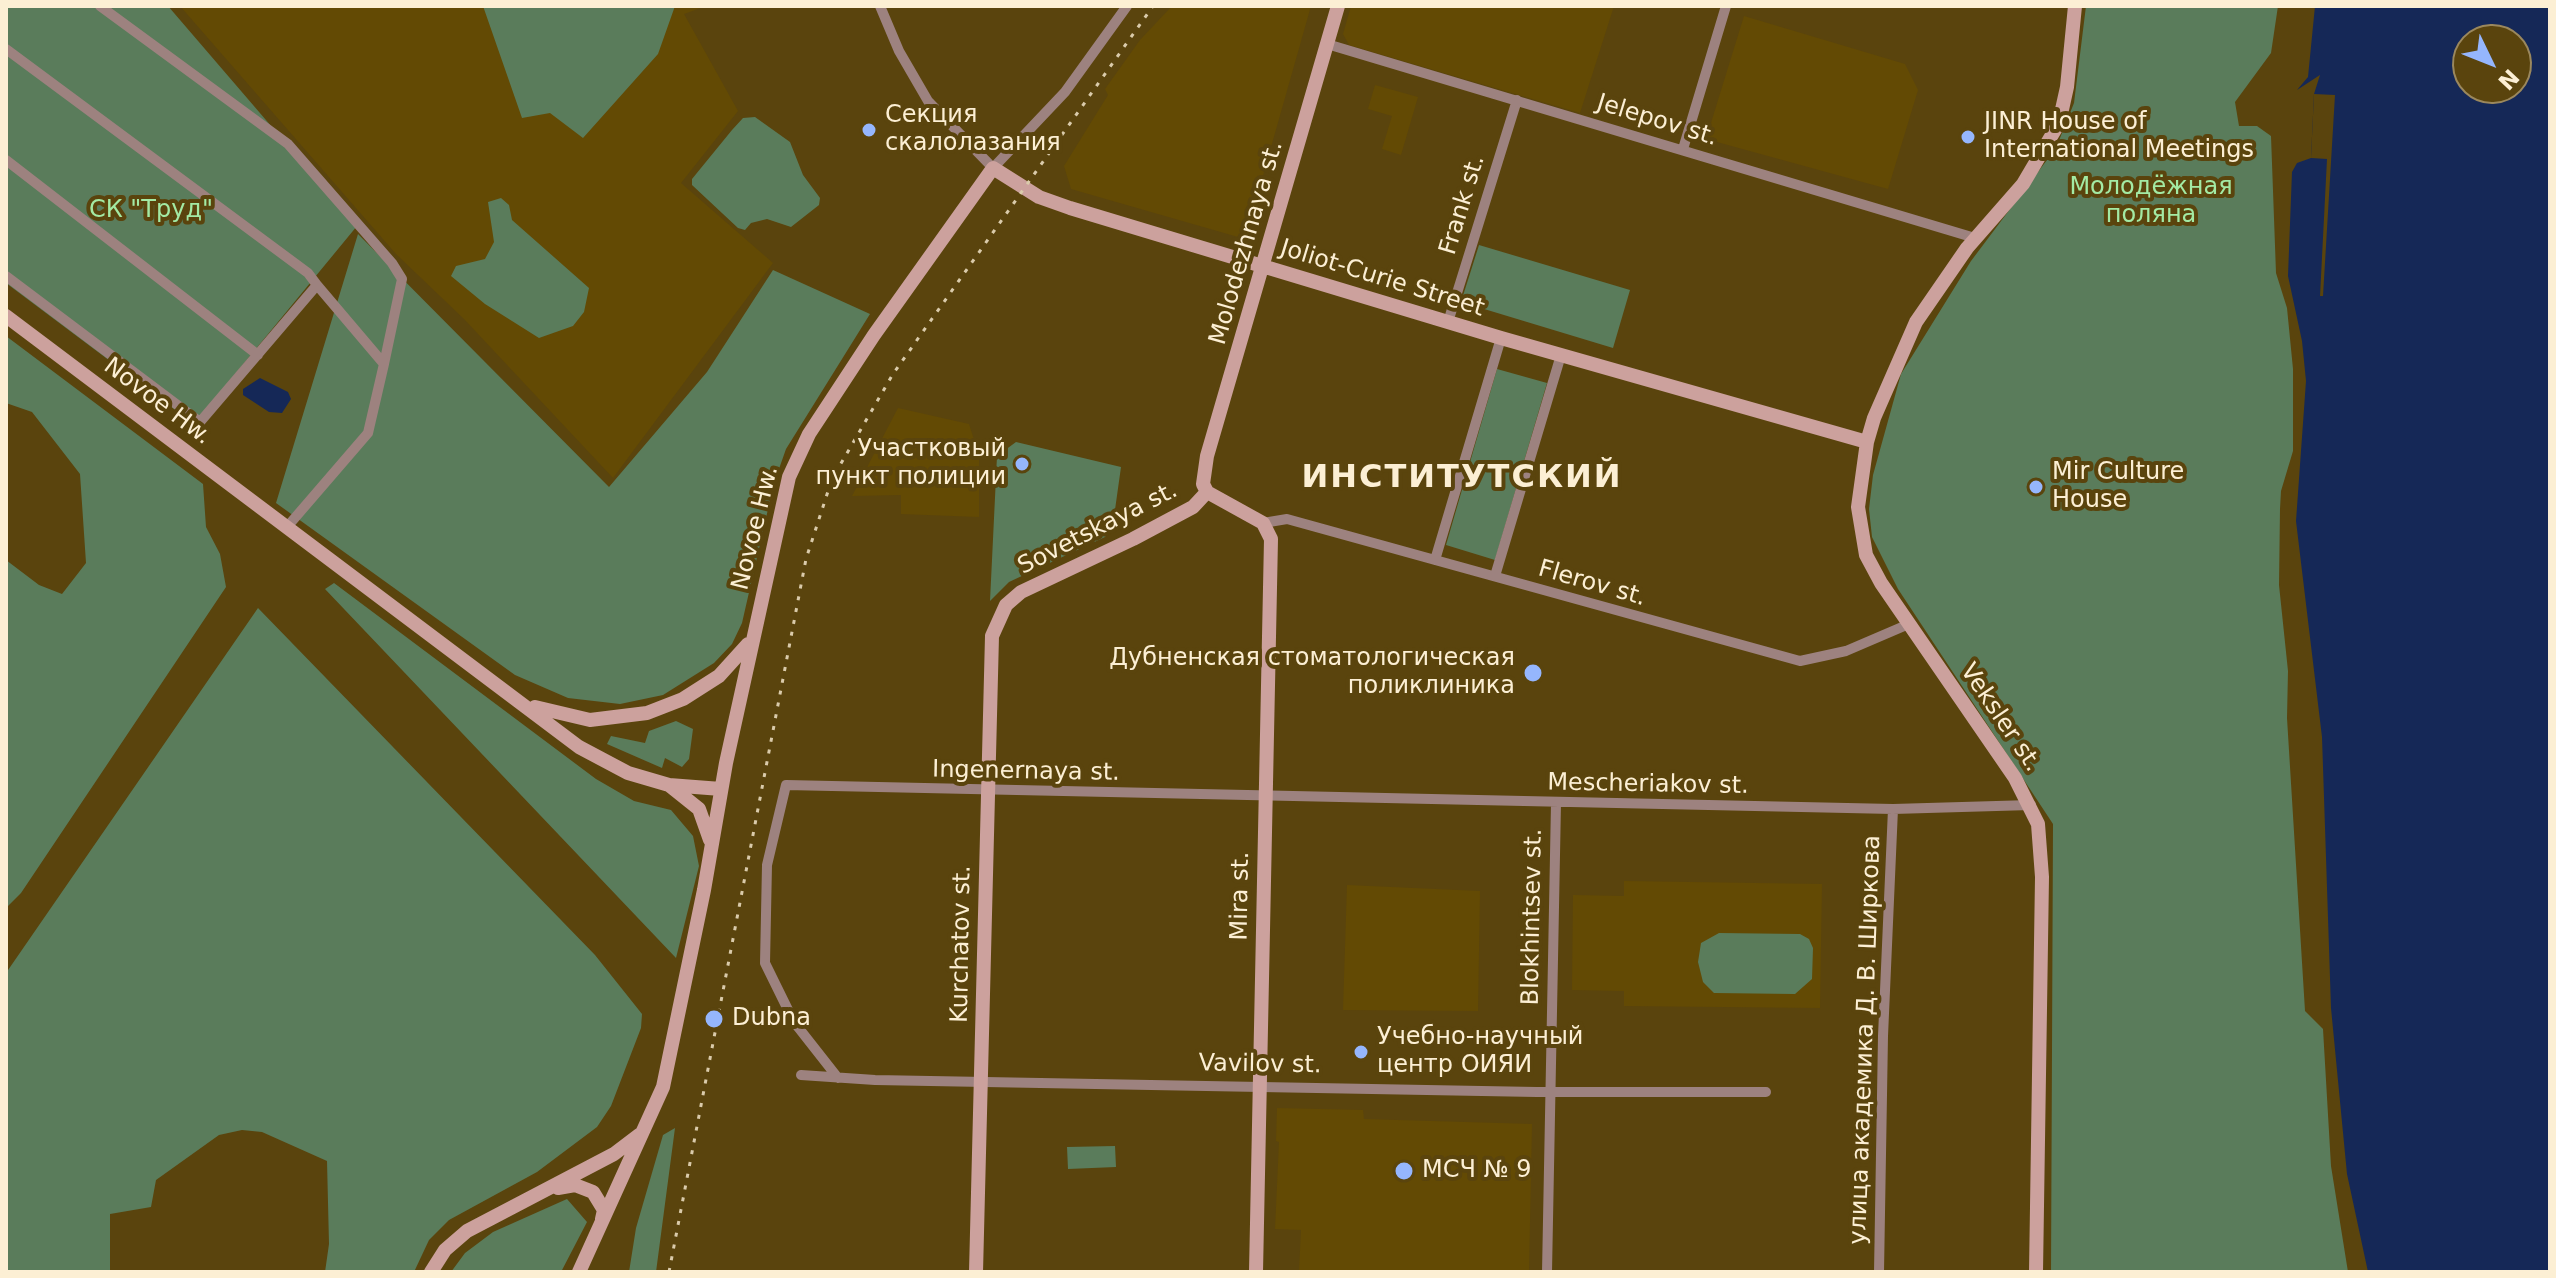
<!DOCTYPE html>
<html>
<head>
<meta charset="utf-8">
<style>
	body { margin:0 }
	#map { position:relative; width:2556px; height:1278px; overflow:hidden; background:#5a440d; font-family:"DejaVu Sans",sans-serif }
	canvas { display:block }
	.frame { position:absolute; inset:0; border:8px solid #fcefd4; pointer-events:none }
	.north { position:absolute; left:2452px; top:24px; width:80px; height:80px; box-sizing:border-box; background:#5a440d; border:2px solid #9b885d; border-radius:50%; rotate:133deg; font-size:22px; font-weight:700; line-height:32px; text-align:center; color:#fcefd4 }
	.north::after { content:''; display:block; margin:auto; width:28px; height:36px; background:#95b6fd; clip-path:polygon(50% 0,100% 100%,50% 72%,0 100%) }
</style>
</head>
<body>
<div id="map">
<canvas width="2556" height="1278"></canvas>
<div class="frame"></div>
<div class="north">N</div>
</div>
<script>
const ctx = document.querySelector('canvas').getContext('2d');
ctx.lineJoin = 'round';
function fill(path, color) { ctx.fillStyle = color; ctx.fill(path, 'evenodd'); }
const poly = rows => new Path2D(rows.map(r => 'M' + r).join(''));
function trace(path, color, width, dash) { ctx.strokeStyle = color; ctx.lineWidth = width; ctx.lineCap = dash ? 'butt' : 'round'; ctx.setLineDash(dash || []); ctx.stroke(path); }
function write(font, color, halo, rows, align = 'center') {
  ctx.font = font + ' "DejaVu Sans",sans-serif'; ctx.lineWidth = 8; ctx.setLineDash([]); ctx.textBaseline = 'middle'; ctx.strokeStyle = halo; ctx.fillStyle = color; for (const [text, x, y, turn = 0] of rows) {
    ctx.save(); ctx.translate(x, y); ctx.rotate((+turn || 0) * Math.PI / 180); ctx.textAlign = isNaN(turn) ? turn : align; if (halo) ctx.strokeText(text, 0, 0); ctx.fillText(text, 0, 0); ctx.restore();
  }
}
fill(poly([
	[180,6,706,6,684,14,738,111,681,183,773,263,613,478,464,319,396,254],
	[1172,6,1311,6,1245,239,1071,189,1064,166,1108,95,1105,89,1140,40],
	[1351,6,1614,6,1580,113,1349,45,1343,34],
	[1744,16,1905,64,1918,90,1888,189,1706,139],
	[1375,85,1418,97,1401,155,1382,149,1392,116,1368,109],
	[898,408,969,424,979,455,979,517,901,514,901,495,852,496],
	[1624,881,1822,884,1820,1008,1624,1006,1624,991,1572,990,1573,895,1624,896],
	[1347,885,1480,891,1478,1011,1343,1010],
	[1277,1108,1363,1110,1364,1119,1532,1124,1529,1272,1299,1272,1301,1230,1275,1229,1279,1142,1276,1141]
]), '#634a04');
fill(poly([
	[6,6,168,6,357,226,194,424,6,283],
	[483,6,675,6,658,54,583,138,550,113,522,118],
	[2086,6,2278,6,2271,53,2235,102,2239,126,2257,126,2271,136,2276,273,2287,308,2293,369,2293,451,2281,491,2280,509,2279,585,2288,671,2287,718,2305,1011,2323,1029,2331,1166,2348,1272,2051,1272,2053,824,1898,589,1872,537,1869,509,1873,475,1901,374,1971,261,2056,148,2074,103],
	[755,117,790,142,803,175,820,198,819,205,791,227,767,219,751,223,745,230,738,228,692,185,692,179,732,130,743,118],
	[501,198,509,205,512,220,589,288,584,312,573,326,539,338,485,304,451,276,456,266,485,259,494,242,488,202],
	[358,234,609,487,707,372,773,270,870,314,786,449,774,483,742,623,732,644,714,663,663,695,620,704,568,698,515,675,276,503],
	[1479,245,1630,290,1613,348,1461,302],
	[6,336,203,484,206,527,220,554,226,587,21,893,6,908,6,560,39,585,62,594,86,563,80,474,32,412,6,403],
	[1497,369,1547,383,1495,560,1446,545],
	[1016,442,1121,467,1113,524,1105,537,1009,582,990,601,997,456],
	[334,583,596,779,634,801,671,810,693,836,699,866,676,958,325,589],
	[258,608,595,955,642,1014,641,1028,611,1106,597,1127,537,1172,449,1220,429,1240,414,1272,325,1272,329,1244,327,1161,262,1132,242,1130,219,1135,156,1180,151,1207,110,1214,110,1272,6,1272,6,973],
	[676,721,693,729,689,759,682,767,665,758,662,768,607,744,611,736,645,743,649,731],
	[1719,933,1800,934,1809,939,1813,948,1812,979,1795,994,1714,993,1703,982,1698,962,1701,943],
	[675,1128,656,1272,629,1272,636,1228,663,1135],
	[1115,1146,1116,1167,1068,1169,1067,1147],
	[567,1199,587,1222,561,1272,451,1272,465,1253,493,1232]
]), '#5a7c5b');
fill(poly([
	[2315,6,2550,6,2550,1272,2368,1272,2347,1174,2331,1008,2322,737,2296,521,2306,381,2302,341,2288,276,2292,172,2297,163,2311,158,2314,94,2320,75,2297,90,2308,77],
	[2468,40,2516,40,2516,88,2468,88],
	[260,378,288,392,291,399,282,413,269,412,243,395,243,389]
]), '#152857');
fill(poly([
	[2314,94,2335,95,2323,296,2320,296,2327,159,2311,158]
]), '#5a440d');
trace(poly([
	[100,6,288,144,392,263,402,279,384,364],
	[880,6,899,51,928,101,993,168,1065,92,1127,6],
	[1327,44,1975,238],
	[6,49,308,273,317,285],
	[1683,149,1726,6],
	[6,160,258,355],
	[6,276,200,422,317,285,384,364,368,433,287,527],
	[1448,322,1517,100],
	[1263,523,1287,519,1800,661,1846,651,1909,624],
	[1435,560,1501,338],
	[1495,576,1561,355],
	[801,1075,875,1080,1537,1092,1766,1092],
	[838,1078,794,1022,765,963,767,865,786,785,1893,809,2031,805],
	[1547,1272,1556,803],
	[1879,1272,1883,1036,1893,809]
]), '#9d827f', 10);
trace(poly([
	[6,316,579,747,628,773,669,785,721,789],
	[1207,492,1263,523,1271,539,1256,1272],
	[1207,492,1203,484,1207,456,1338,6],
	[535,707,590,720,647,713,683,699,719,676,748,644],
	[669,785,699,809,710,840],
	[558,1188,575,1185,593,1192,604,1210,602,1219],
	[431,1272,445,1250,467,1231,614,1154,639,1135],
	[579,1272,663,1087,704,890,726,763,789,477,809,434,874,335,993,168,1039,197,1070,208,1501,338,1867,442],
	[976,1272,992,636,1006,605,1021,592,1133,539,1193,507,1207,492],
	[2036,1272,2042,877,2038,824,2015,778,1881,583,1866,555,1858,507,1867,442,1874,418,1916,322,1967,248,2023,184,2059,123,2067,87,2075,6]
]), '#cca19d', 14);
trace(poly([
	[669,1272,806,559,832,479,893,374,1153,6]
]), '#dacbab', 3, [4, 8]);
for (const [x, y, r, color] of [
	[869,130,8,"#95b6fd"],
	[1968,137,8,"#95b6fd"],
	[1022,464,8,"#95b6fd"],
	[2036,487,8,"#95b6fd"],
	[1533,673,10,"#95b6fd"],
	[714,1019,10,"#95b6fd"],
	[1361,1052,8,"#95b6fd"],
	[1404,1171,10,"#95b6fd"]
]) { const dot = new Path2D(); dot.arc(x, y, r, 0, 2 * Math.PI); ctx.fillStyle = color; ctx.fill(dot); trace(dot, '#5a440d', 3); }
write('24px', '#fcefd4', '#5a440d', [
	["Секция",885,116],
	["скалолазания",885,144],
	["JINR House of",1984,123],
	["International Meetings",1984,151],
	["Участковый",1006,450,"right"],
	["пункт полиции",1006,478,"right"],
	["Mir Culture",2052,473],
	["House",2052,501],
	["Дубненская стоматологическая",1515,659,"right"],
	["поликлиника",1515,687,"right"],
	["Dubna",732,1019],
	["Учебно-научный",1377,1038],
	["центр ОИЯИ",1377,1066],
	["МСЧ № 9",1422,1171]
], 'left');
write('24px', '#fcefd4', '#5a440d', [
	["Jelepov st.",1657,121,17],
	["Frank st.",1463,205,-73],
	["Molodezhnaya st.",1247,243,-74],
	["Joliot-Curie Street",1382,279,17],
	["Novoe Hw.",157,402,37],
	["Novoe Hw.",756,528,-76],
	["Sovetskaya st.",1098,529,-27],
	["Flerov st.",1592,584,16],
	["Veksler st.",2000,718,56],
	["Ingenernaya st.",1026,772,1],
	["Mescheriakov st.",1648,785,1],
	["Mira st.",1241,896,-89],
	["Blokhintsev st.",1533,917,-89],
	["Kurchatov st.",962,944,-89],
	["улица академика Д. В. Ширкова",1866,1040,-88],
	["Vavilov st.",1260,1065,1]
]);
write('24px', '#a3eaa4', '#5a440d', [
	["Молодёжная",2151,188],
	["поляна",2151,216],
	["СК \"Труд\"",151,211]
]);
ctx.letterSpacing = '2px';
write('bold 32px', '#fcefd4', '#5a440d', [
	["ИНСТИТУТСКИЙ",1462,479]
]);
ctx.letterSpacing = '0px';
</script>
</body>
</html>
